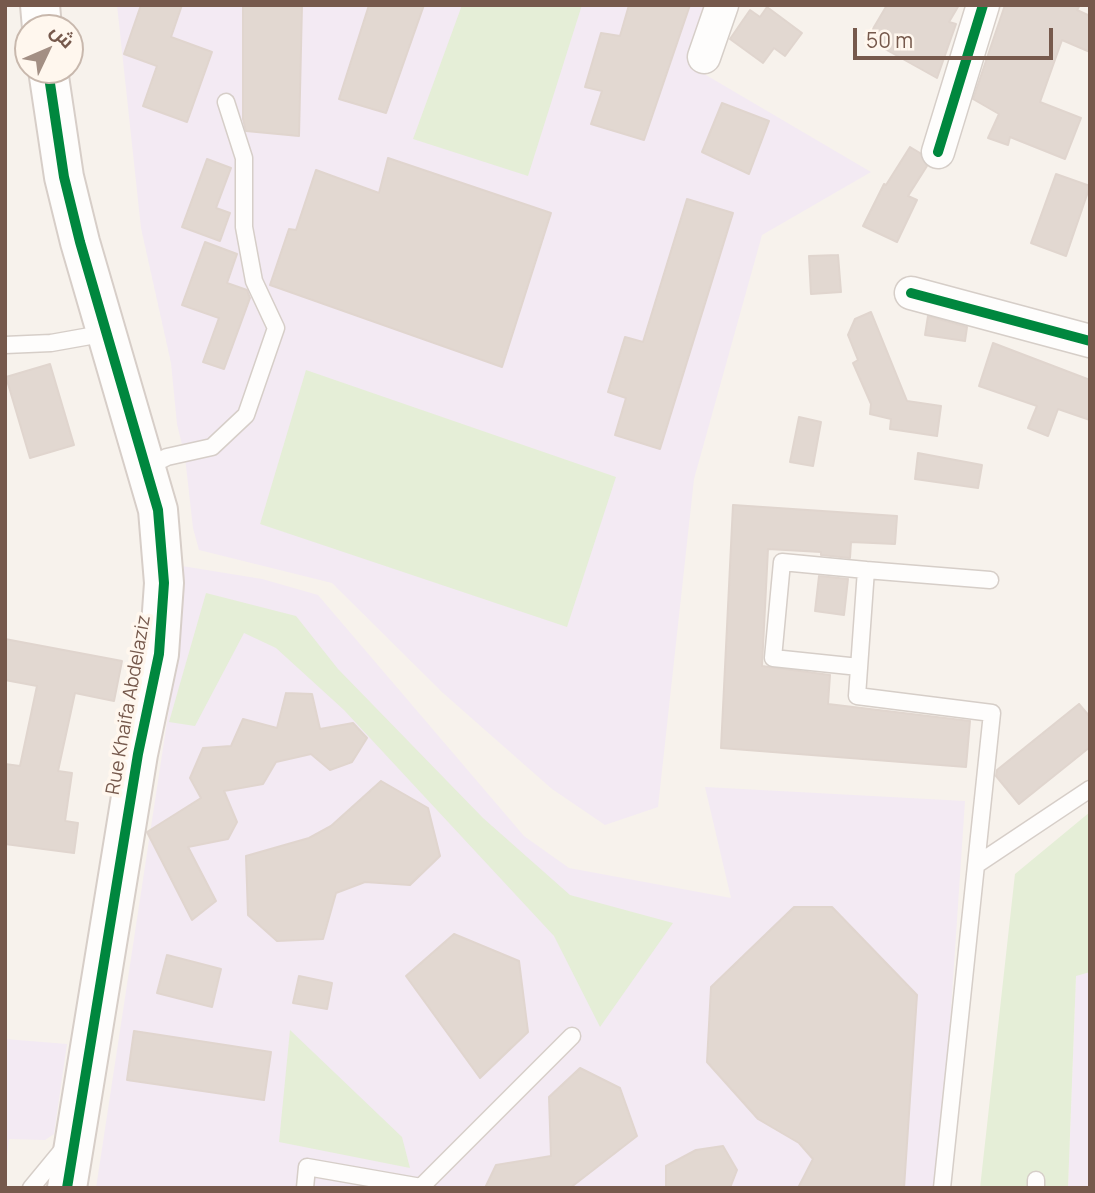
<!DOCTYPE html>
<html>
<head>
<meta charset="utf-8">
<style>
	body { margin:0 }
	#map { position:relative; width:1095px; height:1193px; overflow:hidden; background:#f7f2ec; font-family:Manrope,Cairo,sans-serif }
	canvas { display:block }
	.frame { position:absolute; inset:0; border:7px solid #76594c; pointer-events:none }
	.north { position:absolute; left:14px; top:14px; width:70px; height:70px; box-sizing:border-box; background:#fff7ee; border:2px solid #c8b8ad; border-radius:50%; rotate:46deg; font-size:19px; font-weight:700; line-height:28px; text-align:center; color:#76594c }
	.north::after { content:''; display:block; margin:auto; width:24px; height:32px; background:#a38f84; clip-path:polygon(50% 0,100% 100%,50% 72%,0 100%) }
	.scale { position:absolute; left:853px; top:28px; width:200px; height:32px; box-sizing:border-box; border:4px solid #76594c; border-top:0; padding-left:9px; font-size:21px; line-height:24px; white-space:nowrap; color:#76594c; -webkit-text-stroke:5px #fff7ee; paint-order:stroke }
</style>
</head>
<body>
<div id="map">
<canvas width="1095" height="1193"></canvas>
<div class="frame"></div>
<div class="north">ش</div>
<div class="scale">50 m</div>
</div>
<script>
const ctx = document.querySelector('canvas').getContext('2d');
ctx.lineJoin = 'round';
function fill(path, color) { ctx.fillStyle = color; ctx.fill(path, 'evenodd'); }
const poly = rows => new Path2D(rows.map(r => 'M' + r).join(''));
function trace(path, color, width, dash) { ctx.strokeStyle = color; ctx.lineWidth = width; ctx.lineCap = dash ? 'butt' : 'round'; ctx.setLineDash(dash || []); ctx.stroke(path); }
function write(font, color, halo, rows, align = 'center') {
  ctx.font = font + ' Manrope,sans-serif'; ctx.lineWidth = 7; ctx.setLineDash([]); ctx.textBaseline = 'middle'; ctx.strokeStyle = halo; ctx.fillStyle = color; for (const [text, x, y, turn = 0] of rows) {
    ctx.save(); ctx.translate(x, y); ctx.rotate((+turn || 0) * Math.PI / 180); ctx.textAlign = isNaN(turn) ? turn : align; if (halo) ctx.strokeText(text, 0, 0); ctx.fillText(text, 0, 0); ctx.restore();
  }
}
fill(poly([
	[117,5,713,5,694,68,871,172,762,235,694,479,658,807,605,825,552,789,443,693,332,583,199,550,193,528,185,457,177,424,171,363,141,228],
	[182,566,262,579,318,595,524,836,569,868,731,898,705,787,965,801,939,1188,96,1188,181,630],
	[1090,972,1090,1188,1068,1188,1076,975],
	[5,1039,67,1044,54,1134,45,1140,9,1139,5,1173]
]), '#f3eaf3');
fill(poly([
	[462,5,582,5,528,176,413,139],
	[306,370,616,477,567,627,260,524],
	[206,593,296,616,338,669,483,818,570,895,673,923,600,1027,554,936,344,710,276,648,244,633,195,726,169,722],
	[1090,812,1090,972,1076,976,1068,1188,980,1188,1015,874],
	[290,1030,402,1137,410,1168,279,1142]
]), '#e5eed7');
const building = poly([
	[141,5,182,5,171,37,212,52,187,122,143,106,157,66,124,54,141,5],
	[243,5,302,5,299,136,246,131,243,119,243,5],
	[369,5,424,5,386,113,339,99,369,5],
	[629,5,690,5,644,140,591,124,602,91,585,87,601,33,620,36,629,5],
	[887,5,959,5,949,22,956,24,937,78,867,39,887,5],
	[1005,5,1080,5,1077,10,1090,16,1090,52,1062,40,1040,102,1081,118,1065,159,1010,137,1008,145,988,138,999,114,973,99,1005,5],
	[767,7,802,33,785,56,774,48,763,63,730,39,750,10,760,17,767,7],
	[722,103,769,121,749,174,702,152,722,103],
	[910,147,920,153,927,166,908,196,917,200,897,242,863,226,884,184,886,185,910,147],
	[388,158,551,213,502,367,270,285,289,229,296,230,316,170,379,193,388,158],
	[207,159,231,168,216,208,230,213,220,241,182,227,207,159],
	[1056,174,1090,186,1066,256,1031,243,1056,174],
	[687,199,733,213,660,449,615,435,626,398,608,392,625,337,643,342,687,199],
	[205,242,237,254,227,283,247,290,250,298,224,369,203,362,219,318,182,305,205,242],
	[838,255,841,292,811,294,809,256,838,255],
	[871,312,907,401,941,406,937,436,890,429,891,419,870,414,871,404,853,363,858,360,848,335,855,319,871,312],
	[928,316,967,327,965,341,925,335,928,316],
	[993,343,1090,380,1090,420,1058,409,1048,436,1028,428,1037,406,979,386,993,343],
	[50,364,74,445,30,458,6,377,50,364],
	[799,417,821,422,813,466,790,462,799,417],
	[918,453,982,465,978,488,915,479,918,453],
	[733,505,897,516,895,544,851,542,850,558,821,555,821,552,768,549,762,666,830,675,828,704,970,721,966,767,721,748,733,505],
	[819,576,848,579,844,615,815,611,819,576],
	[5,639,122,661,114,701,75,693,58,771,72,773,65,821,78,823,74,853,5,844,5,764,20,766,37,686,5,680,5,639],
	[286,693,312,694,320,729,353,723,367,738,352,762,330,770,311,754,276,762,263,784,224,791,237,822,228,839,188,847,216,901,192,920,147,832,201,798,190,778,203,748,231,746,243,719,277,728,286,693],
	[1079,704,1090,717,1090,747,1019,804,996,776,997,770,1079,704],
	[381,781,428,808,440,856,410,885,365,882,336,893,323,939,277,941,248,915,246,856,309,838,331,826,381,781],
	[794,907,832,907,917,995,904,1188,798,1188,813,1159,799,1143,758,1119,707,1062,711,987,794,907],
	[454,934,519,961,528,1032,480,1078,406,976,454,934],
	[167,955,221,969,212,1007,157,993,167,955],
	[299,976,332,983,327,1009,293,1003,299,976],
	[134,1031,271,1052,264,1100,127,1080,134,1031],
	[580,1068,620,1088,637,1136,570,1188,485,1188,496,1165,551,1156,549,1097,580,1068],
	[723,1146,737,1170,730,1188,666,1188,666,1166,696,1150,723,1146]
]);
fill(building, '#e2d8d1');
trace(building, '#e0d5ce', 2);
const lane = poly([
	[5,345,51,343,107,333],
	[147,467,167,457,212,447,246,415,276,328,254,281,244,227,244,158,226,102],
	[859,667,773,658,782,562,866,570],
	[976,865,992,713,857,696,866,570,990,580],
	[31,1188,64,1148],
	[305,1188,307,1167,421,1187,572,1036],
	[942,1188,976,865,1090,789],
	[1036,1188,1036,1180]
]);
const street = poly([
	[704,57,722,5],
	[938,152,983,5],
	[911,293,1090,341]
]);
const secondary = poly([
	[40,5,42,28],
	[48,70,64,177,80,242,158,510,164,583,159,654,138,754,67,1188]
]);
trace(lane, '#d6cec8', 19);
trace(street, '#d6cec8', 35);
trace(secondary, '#d7cec8', 42);
trace(lane, '#fefdfc', 16);
trace(street, '#fefdfc', 32);
trace(secondary, '#fefdfc', 38);
trace(poly([
	[48,70,64,177,80,242,158,510,164,583,159,654,138,754,67,1188],
	[938,152,983,5],
	[911,293,1090,341]
]), '#00873e', 10);
write('19px', '#76594c', '#fff7ee', [
	["Rue Khaifa Abdelaziz",129,705,-80]
]);
</script>
</body>
</html>
